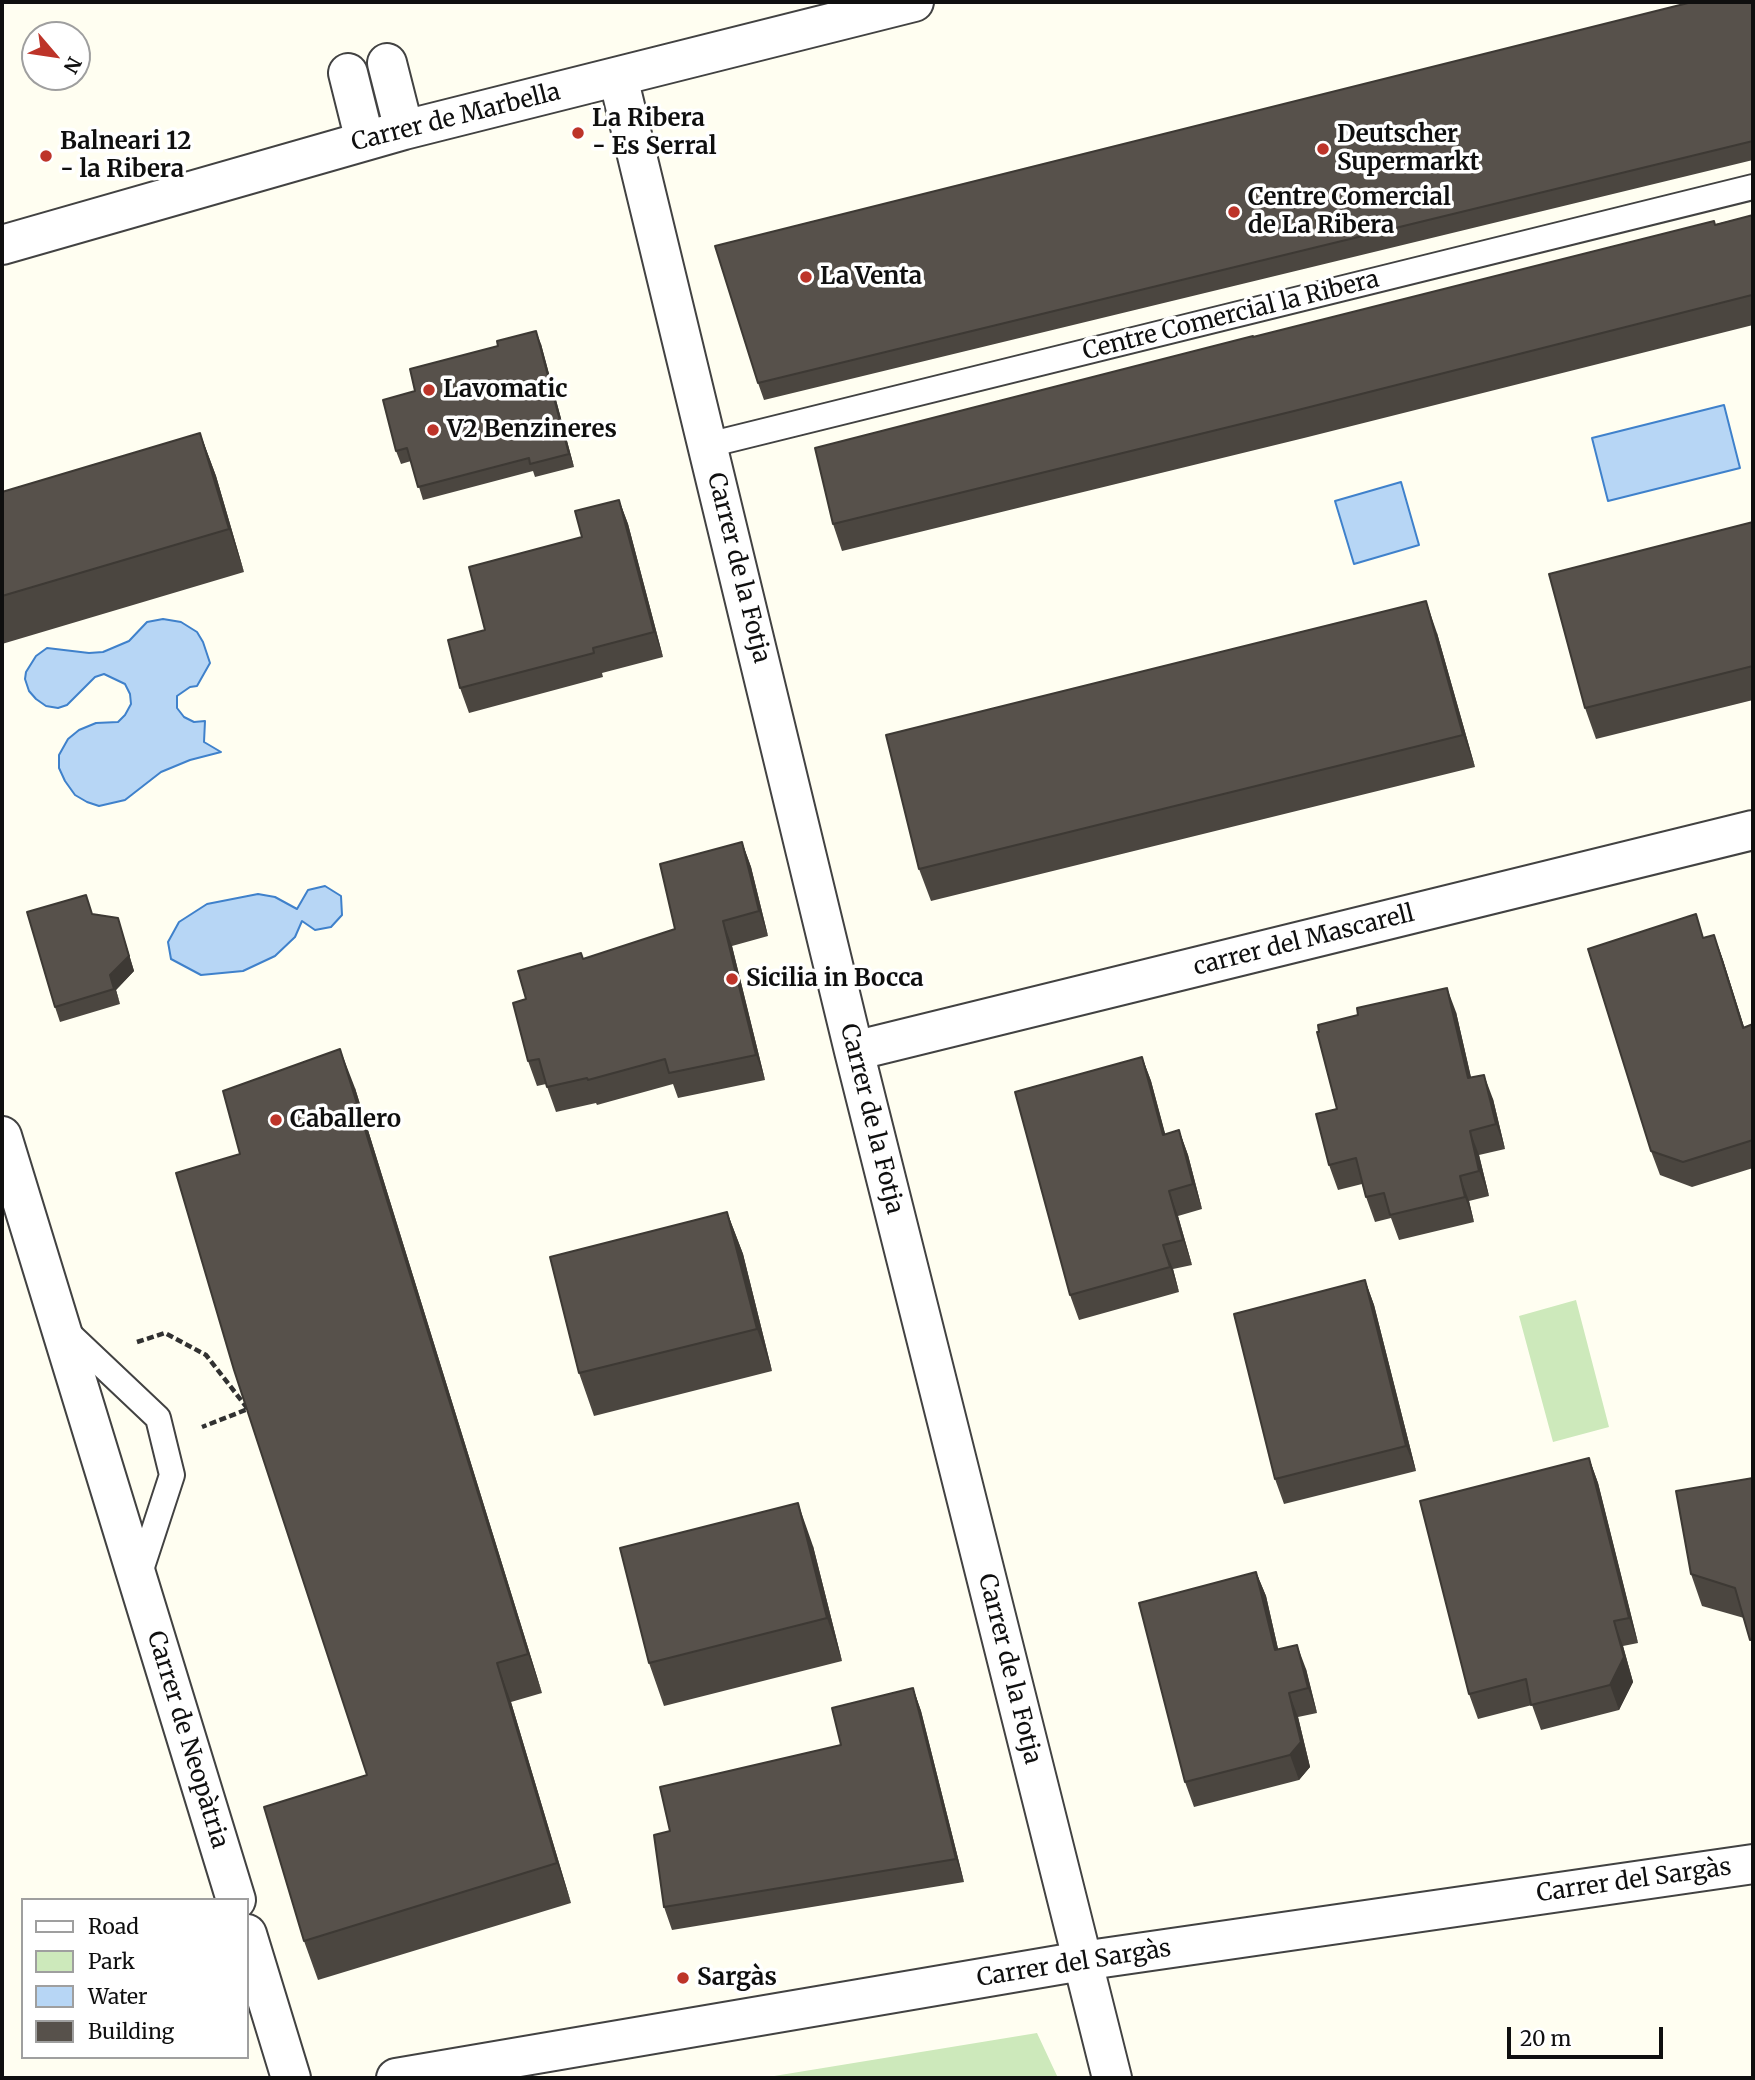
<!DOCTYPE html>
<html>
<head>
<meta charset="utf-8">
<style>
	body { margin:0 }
	#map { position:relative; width:1755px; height:2080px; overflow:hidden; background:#fffef1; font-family:Merriweather,serif }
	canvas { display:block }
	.frame { position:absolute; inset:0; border:4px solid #0f0f0f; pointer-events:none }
	.legend { position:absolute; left:21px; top:1898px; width:228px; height:161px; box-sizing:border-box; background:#fff; border:2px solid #9f9f9f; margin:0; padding:9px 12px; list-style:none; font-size:21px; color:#0f0f0f }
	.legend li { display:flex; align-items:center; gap:14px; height:35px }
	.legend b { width:35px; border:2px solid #9f9f9f }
	.north { position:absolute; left:21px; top:21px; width:70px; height:70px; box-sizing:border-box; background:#fff; border:2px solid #9f9f9f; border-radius:50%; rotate:119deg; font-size:19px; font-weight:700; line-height:28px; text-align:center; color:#0f0f0f }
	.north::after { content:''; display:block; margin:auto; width:24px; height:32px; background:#bd3429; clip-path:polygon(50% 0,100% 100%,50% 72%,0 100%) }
	.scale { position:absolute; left:1507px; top:2027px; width:156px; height:32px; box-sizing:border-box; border:4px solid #0f0f0f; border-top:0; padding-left:9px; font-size:21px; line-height:24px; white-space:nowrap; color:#0f0f0f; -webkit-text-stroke:5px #fff; paint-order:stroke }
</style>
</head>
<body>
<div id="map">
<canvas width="1755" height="2080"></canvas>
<div class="frame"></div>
<ul class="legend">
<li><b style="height:9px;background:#fff"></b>Road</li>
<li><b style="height:19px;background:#cde9bb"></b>Park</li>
<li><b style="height:19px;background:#b7d6f5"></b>Water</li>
<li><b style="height:19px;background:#57514b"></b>Building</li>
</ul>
<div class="north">N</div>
<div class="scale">20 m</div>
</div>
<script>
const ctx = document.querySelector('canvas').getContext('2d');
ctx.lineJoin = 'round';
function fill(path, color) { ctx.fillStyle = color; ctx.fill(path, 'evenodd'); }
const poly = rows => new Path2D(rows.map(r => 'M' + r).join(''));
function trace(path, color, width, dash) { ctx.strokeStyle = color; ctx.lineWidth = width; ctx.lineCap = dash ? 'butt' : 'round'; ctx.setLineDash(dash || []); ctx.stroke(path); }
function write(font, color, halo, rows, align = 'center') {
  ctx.font = font + ' Merriweather,serif'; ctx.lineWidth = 7; ctx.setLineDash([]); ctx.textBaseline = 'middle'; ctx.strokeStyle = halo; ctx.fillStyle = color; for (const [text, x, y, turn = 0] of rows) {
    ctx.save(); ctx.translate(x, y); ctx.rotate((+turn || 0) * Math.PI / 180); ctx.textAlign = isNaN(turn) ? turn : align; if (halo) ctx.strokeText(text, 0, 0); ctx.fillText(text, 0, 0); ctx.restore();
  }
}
fill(poly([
	[1576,1300,1609,1427,1553,1442,1519,1316],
	[1037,2033,1058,2078,762,2078]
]), '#cde9bb');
const water = poly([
	[1724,405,1740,468,1608,501,1592,438,1724,405],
	[1401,482,1419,545,1354,564,1335,501,1401,482],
	[163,619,181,622,197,632,203,642,210,663,197,686,190,687,177,696,177,708,184,717,194,722,205,721,204,742,221,752,190,760,161,772,125,800,99,806,87,802,75,795,65,781,59,768,59,755,68,739,79,730,96,723,118,722,125,715,131,704,130,694,125,684,104,674,95,677,67,705,58,708,46,706,36,699,29,691,25,679,26,672,36,656,47,648,89,653,103,652,129,641,147,622,163,619],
	[325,886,341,896,342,915,331,927,315,930,302,921,295,937,275,956,243,971,201,975,171,959,168,942,179,922,207,904,258,894,275,897,297,909,308,890,325,886]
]);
fill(water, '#b7d6f5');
trace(water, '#3f81cb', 2);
const lane = poly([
	[708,445,1753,187],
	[66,1331,158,1418,172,1475,138,1579]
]);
const street = poly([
	[387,63,404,130],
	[348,73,365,141],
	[618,77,854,1051,1112,2078],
	[2,245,404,130,914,2],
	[854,1051,1753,830],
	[2,1136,236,1900],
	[247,1934,291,2078],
	[396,2078,1082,1961,1753,1864]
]);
trace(lane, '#424242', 28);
trace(street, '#424242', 42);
trace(poly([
	[137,1342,165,1333,206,1355,248,1409,202,1427]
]), '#313131', 4.5, [7, 3.5]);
trace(lane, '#fff', 24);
trace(street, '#fff', 38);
fill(poly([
	[1753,2,1753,160,764,400,758,383],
	[1753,215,1753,325,1304,438,842,551,833,524,1253,337],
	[541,344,574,467,535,477,533,471,423,500,411,461,401,464,396,451,415,391],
	[200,433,216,476,244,572,2,644,2,492],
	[619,500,628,524,663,657,602,673,603,677,469,713,460,688,485,630],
	[1753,522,1753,700,1596,739,1585,708],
	[1437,633,1475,767,931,901,919,869],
	[742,842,751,867,768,936,732,946,765,1080,678,1098,673,1084,597,1105,596,1103,556,1112,546,1084,537,1086,528,1061,583,959,675,929],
	[93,914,118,918,134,971,116,990,120,1004,60,1022,55,1007],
	[1714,935,1723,960,1744,1027,1753,1024,1753,1168,1692,1187,1660,1175,1651,1151,1705,937],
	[1456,1012,1471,1078,1493,1099,1505,1149,1479,1155,1489,1196,1469,1201,1474,1222,1399,1240,1391,1218,1375,1222,1366,1197,1362,1184,1338,1190,1329,1165,1337,1109,1319,1032],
	[1142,1057,1151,1081,1165,1134,1179,1130,1188,1155,1202,1209,1178,1216,1192,1265,1173,1269,1179,1292,1079,1320,1070,1295],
	[355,1088,542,1693,511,1702,571,1903,318,1980,304,1941,367,1775,240,1154],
	[727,1212,743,1254,772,1371,594,1416,579,1373],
	[1365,1280,1374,1305,1416,1471,1284,1504,1275,1479],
	[1589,1458,1598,1483,1638,1643,1623,1646,1633,1682,1619,1710,1541,1730,1532,1705,1478,1719,1469,1694],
	[1753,1478,1753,1648,1744,1618,1702,1606,1691,1574],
	[813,1546,842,1661,664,1706,649,1663],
	[1256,1572,1266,1596,1278,1649,1306,1669,1317,1713,1298,1717,1310,1767,1299,1780,1194,1807,1185,1782],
	[913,1688,921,1711,964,1882,672,1930,664,1907,670,1831,841,1745]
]), '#4b4640');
fill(poly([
	[536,331,541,344,574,467,569,454],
	[200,433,216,476,244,572,229,529],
	[619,500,628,524,663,657,654,632],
	[1426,601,1437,633,1475,767,1463,735],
	[742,842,751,867,768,936,759,911],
	[118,918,134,971,116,990,120,1004,110,975],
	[723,921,732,946,765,1080,756,1055],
	[1714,935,1723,960,1752,1052,1743,1028],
	[1447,988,1456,1012,1477,1103,1468,1078],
	[340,1049,355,1088,542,1693,528,1654],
	[1142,1057,1151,1081,1172,1159,1163,1135],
	[1484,1075,1493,1099,1505,1149,1496,1124],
	[1179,1130,1188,1155,1202,1209,1193,1184],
	[1470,1131,1479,1155,1489,1196,1479,1171],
	[1460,1176,1469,1201,1474,1222,1465,1197],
	[1169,1191,1178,1216,1192,1265,1183,1240],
	[727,1212,743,1254,772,1371,757,1329],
	[1163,1245,1173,1269,1179,1292,1170,1267],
	[1365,1280,1374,1305,1416,1471,1406,1446],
	[1589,1458,1598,1483,1638,1643,1629,1618],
	[798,1503,813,1546,842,1661,827,1618],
	[1256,1572,1266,1596,1284,1675,1275,1650],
	[1614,1621,1623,1646,1633,1682,1619,1710,1610,1685],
	[1297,1645,1306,1669,1317,1713,1308,1688],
	[497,1663,511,1702,571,1903,557,1863],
	[913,1688,921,1711,964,1882,956,1859],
	[1289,1693,1298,1717,1310,1767,1299,1780,1290,1755]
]), '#3d3934');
const building = poly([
	[1692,2,1753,2,1753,141,758,383,715,246,1692,2],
	[1753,215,1753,299,1752,295,1294,411,833,524,815,448,1253,336,1253,337,1714,221,1715,225,1753,215],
	[536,331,569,454,530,464,529,458,418,487,407,448,396,451,383,400,415,391,410,369,498,346,497,341,536,331],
	[200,433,229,529,2,596,2,492,200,433],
	[619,500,654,632,593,648,594,653,460,688,448,640,485,630,469,567,582,537,575,511,619,500],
	[1753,522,1753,666,1585,708,1549,574,1753,522],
	[1426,601,1463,735,919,869,886,735,1426,601],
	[742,842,759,911,723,921,756,1055,669,1073,665,1059,588,1080,587,1078,547,1087,539,1059,528,1061,513,1003,526,999,518,971,581,953,583,959,675,929,660,864,742,842],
	[86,895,92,914,118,918,129,956,110,975,114,989,55,1007,27,912,86,895],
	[1696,914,1703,938,1714,935,1743,1028,1753,1024,1753,1140,1683,1162,1651,1151,1588,949,1696,914],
	[1447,988,1468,1078,1484,1075,1496,1124,1470,1131,1479,1171,1460,1176,1465,1197,1390,1215,1384,1193,1366,1197,1356,1158,1329,1165,1316,1114,1337,1109,1317,1032,1319,1032,1318,1025,1358,1015,1357,1008,1447,988],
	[340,1049,528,1654,497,1663,557,1863,304,1941,264,1807,367,1775,234,1370,176,1173,240,1154,223,1091,340,1049],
	[1142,1057,1163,1135,1179,1130,1193,1184,1169,1191,1183,1240,1163,1245,1170,1267,1070,1295,1015,1092,1142,1057],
	[727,1212,757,1329,579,1373,550,1257,727,1212],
	[1365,1280,1406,1446,1275,1479,1234,1314,1365,1280],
	[1589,1458,1629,1618,1614,1621,1624,1657,1610,1685,1531,1705,1526,1679,1469,1694,1420,1501,1589,1458],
	[1753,1478,1753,1639,1750,1640,1735,1588,1691,1574,1676,1491,1753,1478],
	[798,1503,827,1618,649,1663,620,1548,798,1503],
	[1256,1572,1275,1650,1297,1645,1308,1688,1289,1693,1301,1742,1290,1755,1185,1782,1139,1603,1256,1572],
	[913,1688,956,1859,664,1907,654,1835,670,1831,660,1787,841,1745,832,1708,913,1688]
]);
fill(building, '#57514b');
trace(building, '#3d3934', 2);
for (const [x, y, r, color] of [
	[578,133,7,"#bd3429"],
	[1323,149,7,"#bd3429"],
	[46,156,7,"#bd3429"],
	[1234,212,7,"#bd3429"],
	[806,277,7,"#bd3429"],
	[429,390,7,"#bd3429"],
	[433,430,7,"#bd3429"],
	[732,979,7,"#bd3429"],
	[276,1120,7,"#bd3429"],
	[683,1978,7,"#bd3429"]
]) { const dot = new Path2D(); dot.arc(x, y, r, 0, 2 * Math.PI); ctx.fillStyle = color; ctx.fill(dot); trace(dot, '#fff', 2.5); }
write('24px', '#0f0f0f', '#fff', [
	["Carrer de Marbella",456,118,-14],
	["Centre Comercial la Ribera",1231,316,-14],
	["Carrer de la Fotja",738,568,76],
	["carrer del Mascarell",1304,941,-14],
	["Carrer de la Fotja",871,1119,76],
	["Carrer de la Fotja",1009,1669,76],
	["Carrer de Neopàtria",187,1740,73],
	["Carrer del Sargàs",1634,1881,-8],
	["Carrer del Sargàs",1074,1964,-9]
]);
write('bold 24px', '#0f0f0f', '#fff', [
	["La Ribera",592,119],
	["- Es Serral",592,147],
	["Deutscher",1337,135],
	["Supermarkt",1337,163],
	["Balneari 12",60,142],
	["- la Ribera",60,170],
	["Centre Comercial",1248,198],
	["de La Ribera",1248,226],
	["La Venta",820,277],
	["Lavomatic",443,390],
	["V2 Benzineres",447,430],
	["Sicilia in Bocca",746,979],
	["Caballero",290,1120],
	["Sargàs",697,1978]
], 'left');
</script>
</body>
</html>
